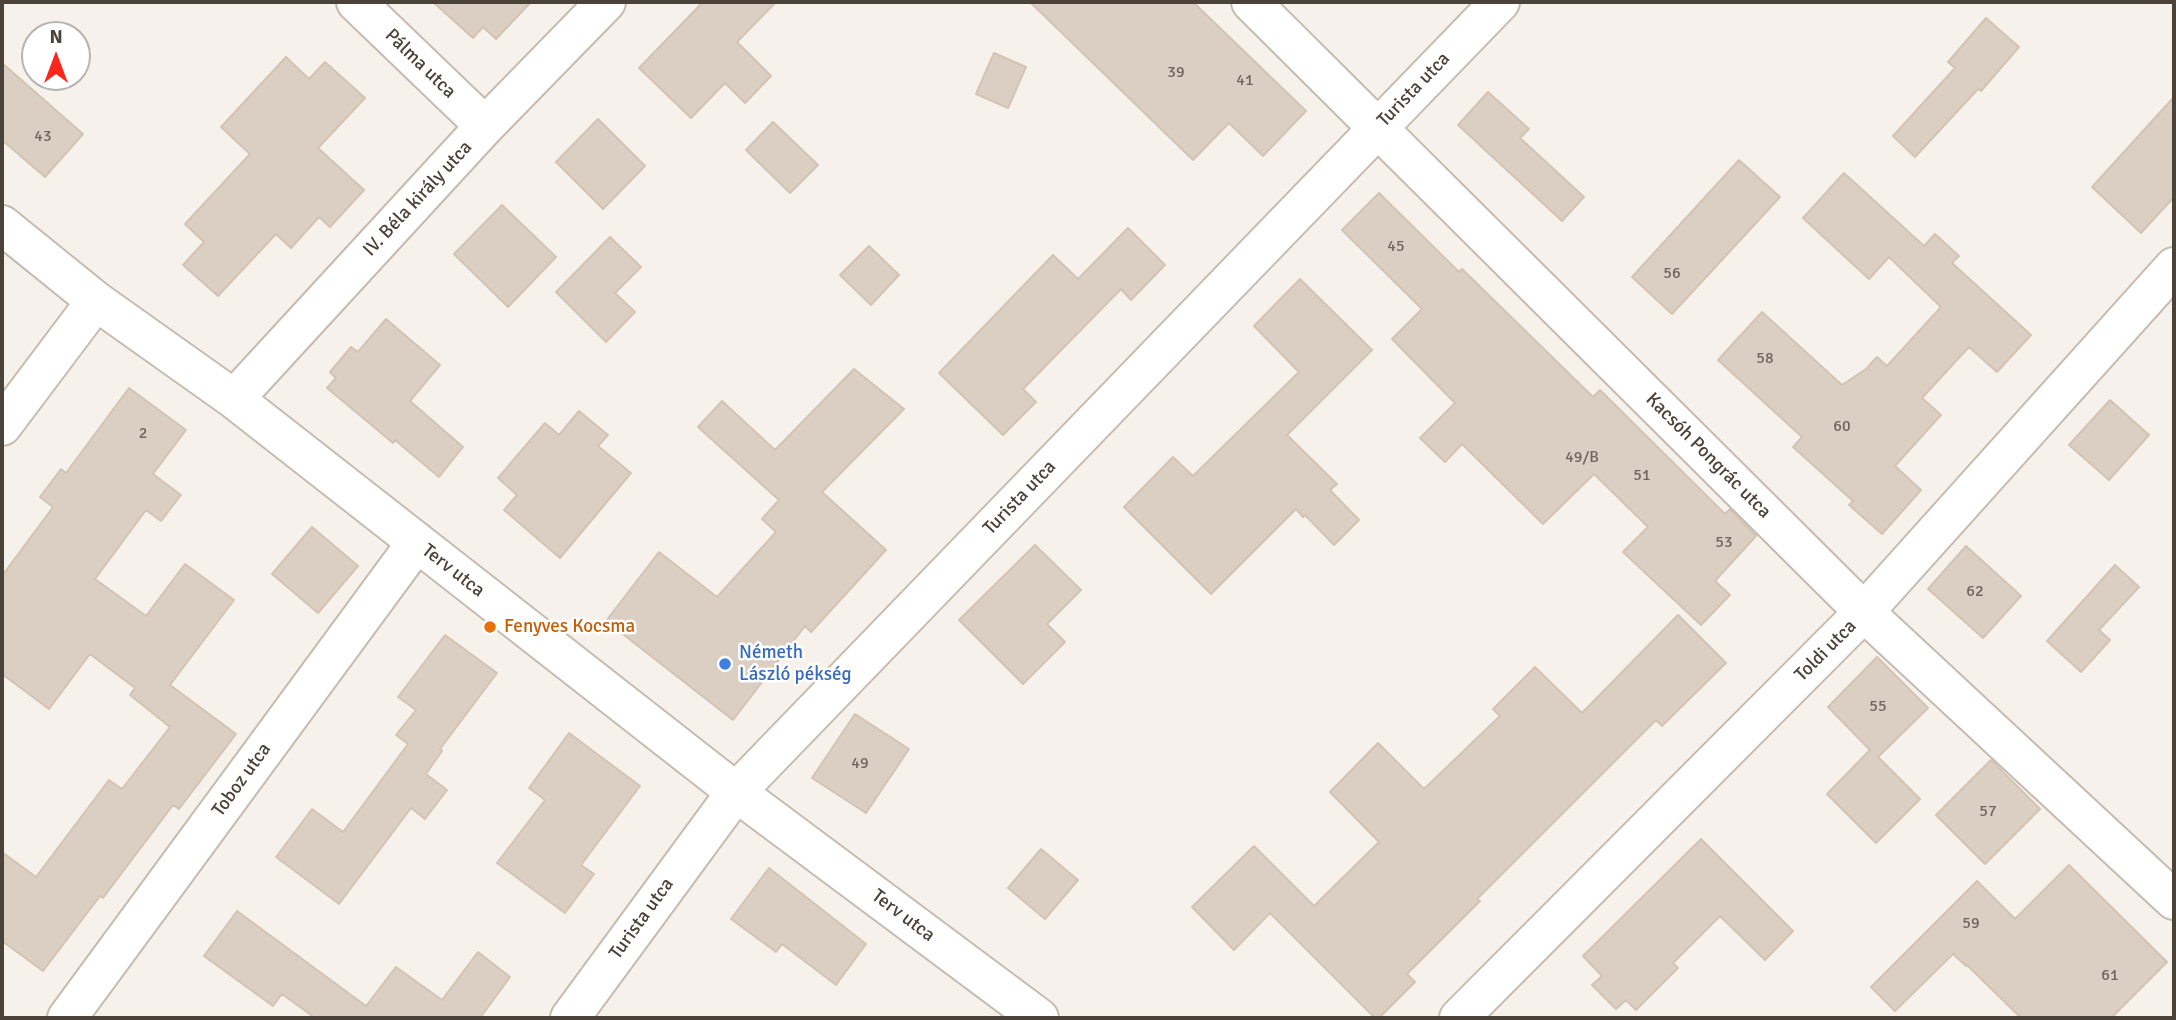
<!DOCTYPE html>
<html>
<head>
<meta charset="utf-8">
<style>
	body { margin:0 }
	#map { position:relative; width:2176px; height:1020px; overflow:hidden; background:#f6f2eb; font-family:Signika,sans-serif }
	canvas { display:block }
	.frame { position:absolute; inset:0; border:4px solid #4b4239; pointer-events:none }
	.north { position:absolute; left:21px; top:21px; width:70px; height:70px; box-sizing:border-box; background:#fff; border:2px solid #b7b3b0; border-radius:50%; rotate:0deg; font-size:19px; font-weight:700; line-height:28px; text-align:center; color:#4b4239 }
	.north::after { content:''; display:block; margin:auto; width:24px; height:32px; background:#fc271c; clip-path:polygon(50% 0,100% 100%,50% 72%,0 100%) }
</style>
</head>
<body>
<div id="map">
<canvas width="2176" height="1020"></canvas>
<div class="frame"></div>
<div class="north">N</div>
</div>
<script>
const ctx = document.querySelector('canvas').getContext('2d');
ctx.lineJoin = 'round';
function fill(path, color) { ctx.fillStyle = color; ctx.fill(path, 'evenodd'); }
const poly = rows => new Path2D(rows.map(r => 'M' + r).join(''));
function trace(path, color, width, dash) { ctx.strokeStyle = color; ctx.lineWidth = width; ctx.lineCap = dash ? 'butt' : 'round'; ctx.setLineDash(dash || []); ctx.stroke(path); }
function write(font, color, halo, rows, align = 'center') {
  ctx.font = font + ' Signika,sans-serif'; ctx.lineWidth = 5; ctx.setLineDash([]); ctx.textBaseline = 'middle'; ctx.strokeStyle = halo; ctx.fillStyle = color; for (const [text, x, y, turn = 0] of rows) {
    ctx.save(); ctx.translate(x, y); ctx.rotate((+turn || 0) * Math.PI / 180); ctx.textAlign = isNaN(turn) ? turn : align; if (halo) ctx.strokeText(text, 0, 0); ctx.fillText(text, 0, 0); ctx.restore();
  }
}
const building = poly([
	[433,2,531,2,496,39,483,27,473,38,433,2],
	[703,2,776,2,737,42,771,76,745,103,725,83,691,118,639,68,703,2],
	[1030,2,1193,2,1306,111,1263,156,1229,123,1193,160,1030,2],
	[1986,18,2019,47,1981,91,1978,89,1915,157,1893,136,1955,68,1948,62,1986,18],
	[994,53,1026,67,1008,108,976,94,994,53],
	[286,57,309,79,325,62,365,98,318,148,364,190,330,227,319,217,291,248,276,234,218,296,183,265,204,242,185,224,250,154,221,127,286,57],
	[2,63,83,134,45,177,2,140,2,63],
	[1488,92,1529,129,1520,138,1584,197,1562,221,1458,125,1488,92],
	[2174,97,2174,197,2141,233,2092,187,2174,97],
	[598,119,645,166,603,209,556,162,598,119],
	[773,122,818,165,790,193,746,150,773,122],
	[1739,160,1780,197,1672,314,1632,277,1739,160],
	[1844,173,1924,246,1935,234,1959,256,1952,263,2031,335,1997,372,1969,347,1922,398,1941,415,1895,466,1921,490,1882,534,1849,505,1853,501,1793,447,1802,437,1718,360,1762,312,1842,385,1866,369,1877,357,1887,366,1941,307,1889,257,1869,279,1803,218,1844,173],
	[1379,193,1459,272,1462,269,1593,397,1600,390,1725,514,1730,509,1756,536,1715,581,1730,595,1701,625,1623,552,1648,527,1594,474,1543,524,1462,444,1445,462,1420,438,1455,403,1392,339,1422,309,1342,230,1379,193],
	[502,205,556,257,508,307,454,254,502,205],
	[1128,228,1165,265,1131,300,1121,289,1023,389,1036,402,1003,435,939,373,1053,255,1078,279,1128,228],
	[610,237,641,267,615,293,635,312,606,342,556,292,610,237],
	[869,246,899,275,871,305,840,275,869,246],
	[1300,279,1372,350,1287,435,1337,484,1330,490,1359,520,1334,545,1305,515,1303,517,1296,509,1211,594,1124,507,1173,457,1193,476,1299,372,1254,326,1300,279],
	[386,319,440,365,410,401,463,447,439,477,395,440,393,443,327,388,336,378,330,372,351,347,358,352,386,319],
	[854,369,904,409,822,492,886,550,811,632,805,626,733,720,606,621,659,552,717,597,776,532,762,519,779,500,698,427,722,401,775,450,854,369],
	[129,388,186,430,153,474,181,495,161,521,146,510,95,579,146,616,185,564,234,600,170,685,236,734,179,809,173,805,103,898,100,896,43,971,2,941,2,852,36,877,109,780,122,789,170,727,130,695,135,688,90,654,49,709,2,674,2,576,53,507,40,497,61,469,66,473,129,388],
	[2110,400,2149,435,2109,480,2069,445,2110,400],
	[579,411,608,435,598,446,631,473,560,558,504,510,517,495,498,478,545,423,559,435,579,411],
	[312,527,358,566,318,613,272,574,312,527],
	[1035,545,1081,590,1047,624,1065,642,1023,684,959,620,1035,545],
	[1966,546,2021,596,1983,638,1928,589,1966,546],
	[2115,565,2139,587,2099,630,2110,640,2081,672,2047,641,2115,565],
	[1678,615,1726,663,1662,726,1656,720,1477,899,1480,901,1407,974,1415,982,1379,1018,1375,1018,1270,913,1234,950,1192,907,1254,846,1314,906,1379,842,1330,792,1378,743,1424,789,1500,716,1493,709,1535,667,1582,713,1678,615],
	[445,635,497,673,440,749,442,751,426,774,447,790,425,819,411,808,339,904,276,857,312,809,343,832,408,744,396,735,416,710,398,697,445,635],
	[1877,657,1928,708,1878,757,1920,799,1876,843,1827,794,1870,750,1828,707,1877,657],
	[855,714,909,749,866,813,812,778,855,714],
	[569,733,640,786,581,865,594,874,565,913,497,863,545,800,529,788,569,733],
	[1991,760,2040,809,1985,864,1936,815,1991,760],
	[1701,839,1793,931,1765,960,1720,916,1673,963,1678,968,1636,1010,1626,1000,1616,1009,1592,985,1602,976,1583,956,1701,839],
	[1041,849,1078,880,1045,919,1008,888,1041,849],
	[2069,865,2167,962,2111,1018,2021,1018,1967,965,1966,966,1953,954,1895,1011,1871,987,1977,881,2015,919,2069,865],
	[769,868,866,944,836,985,782,944,776,952,731,919,769,868],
	[237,911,366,1006,396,967,442,1000,478,952,510,977,480,1018,315,1018,282,994,273,1006,204,956,237,911]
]);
fill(building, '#dbcfc3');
trace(building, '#d3c3b3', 2);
const minor = poly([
	[356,2,485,126],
	[1251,2,1864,612,2174,900],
	[2,225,96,301,234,399,736,792,1039,1018],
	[234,399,485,126,606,2],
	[2,426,96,301],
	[67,1018,417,542],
	[570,1018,736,792,1500,2],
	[1459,1018,1864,612,2174,267]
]);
trace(minor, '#c5bbb0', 42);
trace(minor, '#fff', 38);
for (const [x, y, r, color] of [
	[490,627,7,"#e8710a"],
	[725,664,7,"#3f7fe0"]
]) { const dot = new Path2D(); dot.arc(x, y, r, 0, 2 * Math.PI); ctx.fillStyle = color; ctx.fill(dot); trace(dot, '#fff', 2.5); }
write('16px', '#6f655c', null, [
	["39",1176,73],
	["41",1245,81],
	["43",43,137],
	["45",1396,247],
	["56",1672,274],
	["58",1765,359],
	["60",1842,427],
	["2",143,434],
	["49/B",1582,458],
	["51",1642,476],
	["53",1724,543],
	["62",1975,592],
	["55",1878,707],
	["49",860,764],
	["57",1988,812],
	["59",1971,924],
	["61",2110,976]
]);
write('19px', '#4b4239', '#fff', [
	["Pálma utca",420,64,44],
	["Turista utca",1414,90,-46],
	["IV. Béla király utca",418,199,-47],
	["Kacsóh Pongrác utca",1708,456,45],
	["Turista utca",1020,498,-46],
	["Terv utca",453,571,38],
	["Toldi utca",1826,651,-45],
	["Toboz utca",242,780,-54],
	["Terv utca",903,916,37],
	["Turista utca",642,919,-54]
]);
write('19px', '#c56008', '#fff', [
	["Fenyves Kocsma",504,627]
], 'left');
write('19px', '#366cbe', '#fff', [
	["Németh",739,653],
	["László pékség",739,675]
], 'left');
</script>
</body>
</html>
